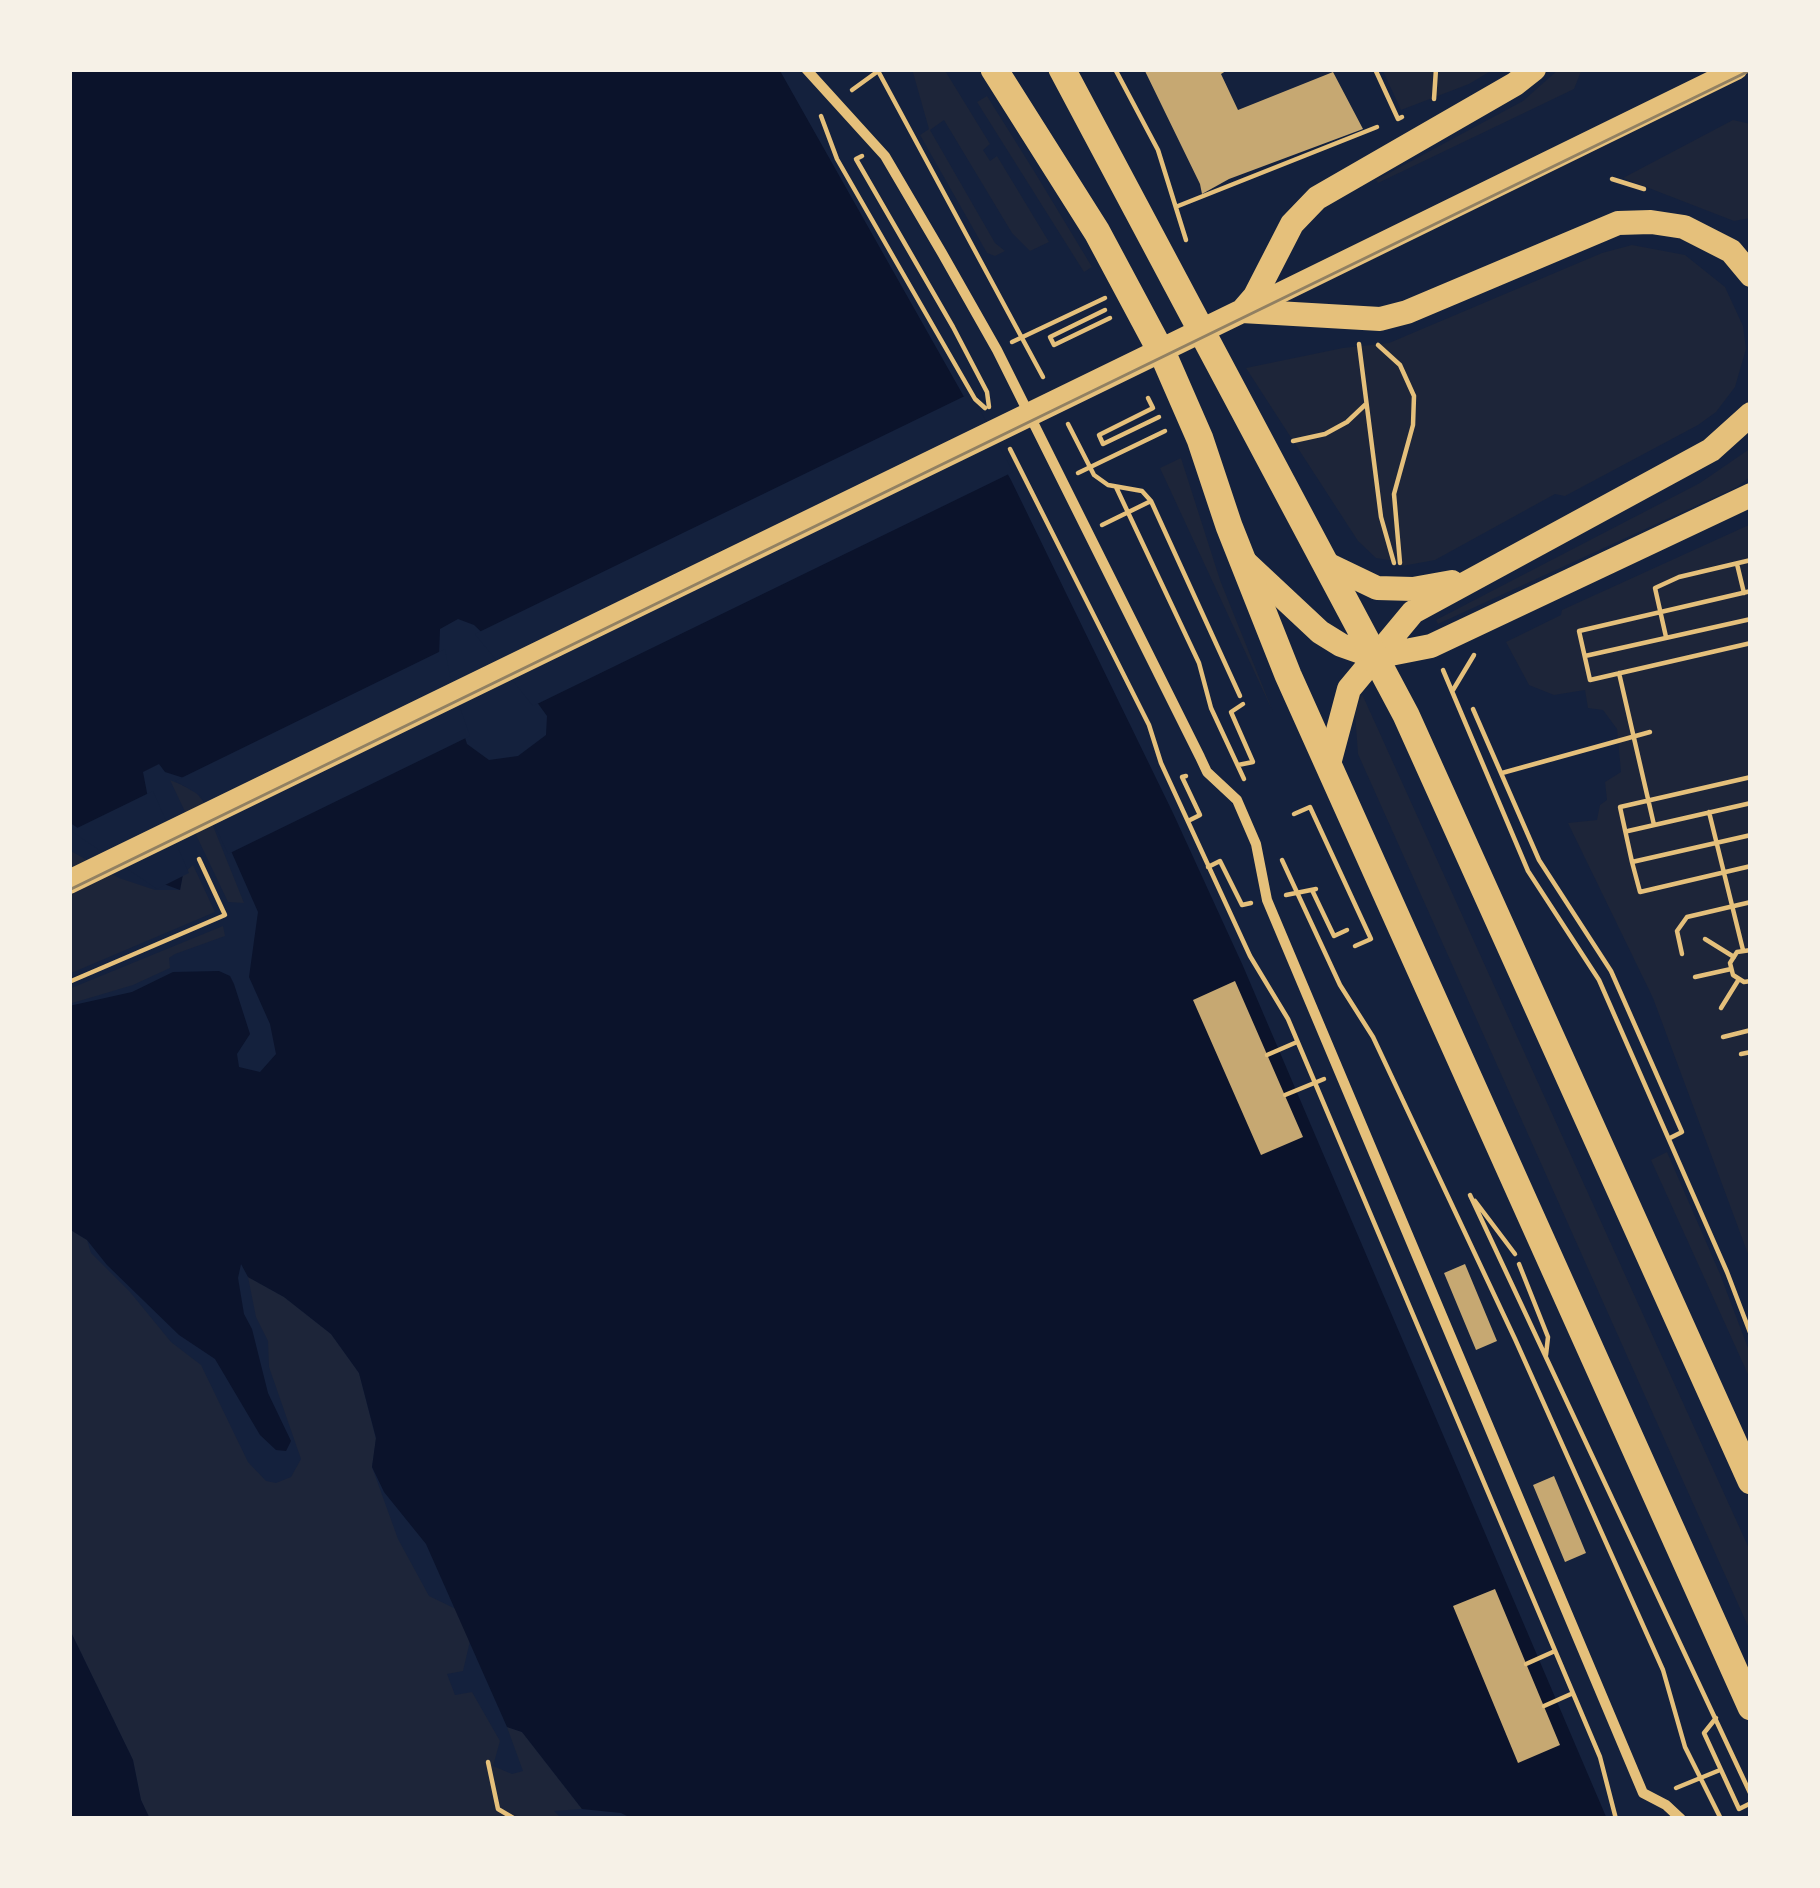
<!DOCTYPE html>
<html>
<head>
<meta charset="utf-8">
<style>
	body { margin:0 }
	#map { position:relative; width:1820px; height:1888px; overflow:hidden; background:#14213d; font-family:"Open Sans",sans-serif }
	canvas { display:block }
	.frame { position:absolute; inset:0; border:72px solid #f6f1e7; pointer-events:none }
</style>
</head>
<body>
<div id="map">
<canvas width="1820" height="1888"></canvas>
<div class="frame"></div>
</div>
<script>
const ctx = document.querySelector('canvas').getContext('2d');
ctx.lineJoin = 'round';
function fill(path, color) { ctx.fillStyle = color; ctx.fill(path, 'evenodd'); }
const poly = rows => new Path2D(rows.map(r => 'M' + r).join(''));
function trace(path, color, width, dash) { ctx.strokeStyle = color; ctx.lineWidth = width; ctx.lineCap = dash ? 'butt' : 'round'; ctx.setLineDash(dash || []); ctx.stroke(path); }
fill(poly([
	[912,69,944,69,990,144,983,150,990,161,997,156,1049,242,1030,251,1012,233,944,120,930,130,995,243,1005,251,995,256,987,253,920,135,929,129],
	[1382,69,1494,69,1469,84,1401,110],
	[1559,69,1582,69,1574,89,1378,183,1376,180,1523,101],
	[987,96,1034,171,1092,267,1084,272,977,102],
	[1733,120,1751,124,1751,218,1734,221,1623,178],
	[1632,245,1685,255,1725,287,1743,326,1746,349,1735,387,1716,412,1698,425,1565,496,1555,494,1435,560,1402,566,1400,562,1376,558,1358,541,1246,368,1343,348,1389,343,1602,253],
	[1751,448,1751,476,1737,487,1438,624,1436,620,1700,483],
	[1181,458,1220,580,1273,712,1160,468],
	[1751,524,1751,1262,1653,998,1568,823,1597,820,1600,805,1607,800,1605,782,1621,772,1617,729,1603,710,1588,708,1585,690,1554,695,1529,685,1506,642,1561,615,1562,610],
	[1362,694,1751,1553,1751,1633,1358,754,1355,713],
	[170,780,194,790,203,801,244,903,228,902],
	[69,850,119,878,155,890,180,890,183,874,193,865,215,912,69,974],
	[223,926,225,936,175,954,169,958,170,968,133,985,69,1004,69,989],
	[1667,1152,1720,1274,1751,1356,1751,1381,1651,1160],
	[69,1229,87,1240,91,1253,130,1292,171,1342,201,1365,248,1462,266,1481,276,1483,291,1477,301,1459,269,1367,268,1341,256,1317,248,1277,284,1297,331,1334,359,1373,376,1439,372,1467,398,1539,429,1596,456,1609,470,1641,463,1671,447,1674,455,1695,472,1692,500,1741,493,1766,512,1774,523,1771,507,1727,522,1732,582,1809,554,1811,562,1819,150,1819,141,1800,133,1760,69,1628]
]), '#1d2539');
fill(poly([
	[69,69,779,69,1011,480,1173,813,1243,966,1607,1819,633,1819,621,1813,582,1809,522,1732,507,1727,426,1544,384,1492,372,1467,376,1438,359,1373,331,1334,284,1297,248,1277,241,1264,238,1278,244,1314,252,1329,268,1393,291,1441,286,1451,276,1450,260,1435,215,1359,179,1335,107,1265,87,1240,69,1229,69,1006,132,992,173,972,219,971,230,976,234,984,250,1034,237,1054,239,1067,260,1072,276,1054,270,1024,249,977,258,912,205,792,187,779,165,772,159,764,143,772,148,798,183,874,180,890,153,880,69,822],
	[458,619,474,625,497,647,547,716,546,735,518,756,489,760,467,744,439,656,440,629],
	[69,1628,133,1760,141,1800,150,1819,69,1819]
]), '#0b132b');
fill(poly([
	[971,393,1013,472,533,706,475,634],
	[445,649,451,682,470,736,228,854,201,796,175,781],
	[153,791,189,873,157,889,71,831]
]), '#14213d');
fill(poly([
	[1144,69,1229,69,1221,74,1238,110,1333,72,1363,129,1229,179,1202,194,1200,184],
	[1235,981,1303,1137,1261,1155,1193,1000],
	[1465,1264,1497,1341,1476,1350,1444,1273],
	[1554,1476,1586,1553,1565,1562,1533,1485],
	[1495,1589,1560,1745,1518,1763,1453,1606]
]), '#c6a872');
trace(poly([
	[877,69,1043,377],
	[1115,69,1158,150,1186,240],
	[1375,69,1398,119,1402,117],
	[852,90,881,69],
	[1434,99,1436,69],
	[821,116,837,159,975,399,985,408],
	[862,156,856,159,953,327,987,392,989,407],
	[1612,179,1644,189],
	[1178,206,1377,127],
	[1105,310,1050,337,1054,345,1110,318],
	[1012,342,1105,298],
	[1359,344,1381,517,1394,563],
	[1378,345,1400,365,1414,396,1413,425,1394,494,1400,563],
	[1148,398,1153,408,1099,435,1103,444,1159,417],
	[1068,424,1094,475,1108,485,1142,491,1151,501,1240,696],
	[1293,441,1325,434,1347,422,1366,404],
	[1010,449,1149,725,1161,763,1250,956,1288,1019,1600,1757,1616,1819],
	[1078,473,1165,431],
	[1116,487,1199,663,1211,708,1244,779],
	[1102,525,1151,501],
	[1737,564,1744,593],
	[1751,591,1579,631,1590,680,1751,643],
	[1666,637,1655,588,1679,577,1751,560],
	[1585,656,1751,619],
	[1443,670,1528,871,1599,980,1727,1272,1751,1335],
	[1619,673,1654,825],
	[1453,690,1474,655],
	[1473,709,1539,860,1611,971,1682,1132,1670,1138],
	[1238,765,1253,762,1231,712,1243,704],
	[1502,773,1650,732],
	[1186,776,1182,777,1200,815,1188,821],
	[1751,777,1620,807,1632,862,1751,835],
	[1709,812,1743,950],
	[1294,814,1310,807,1371,939,1355,946],
	[1628,831,1751,803],
	[1282,860,1340,985,1373,1037,1515,1339,1663,1670,1685,1747,1721,1819],
	[1632,862,1640,892,1751,866],
	[1208,867,1220,861,1242,905,1251,903],
	[1312,890,1334,936,1347,930],
	[1286,895,1316,889],
	[1705,939,1734,957],
	[1751,950,1737,952,1730,963,1733,975,1744,982,1751,981],
	[1682,954,1677,931,1687,917,1751,902],
	[1695,977,1731,969],
	[69,982,225,915,199,859],
	[1721,1008,1739,979],
	[1723,1037,1751,1030],
	[1741,1054,1751,1052],
	[1267,1055,1297,1042],
	[1285,1095,1324,1079],
	[1470,1195,1751,1795],
	[1475,1201,1515,1254],
	[1519,1264,1548,1337,1546,1355],
	[1526,1664,1555,1651],
	[1544,1706,1571,1694],
	[1716,1718,1704,1733,1739,1809,1751,1803],
	[488,1762,498,1809,515,1819],
	[1676,1788,1720,1770]
]), '#e5c07b', 4.5);
trace(poly([
	[806,69,885,156,942,253,997,350,1200,757,1207,772,1237,800,1256,844,1267,900,1643,1793,1666,1805,1681,1819]
]), '#e5c07b', 10);
trace(poly([
	[1243,311,1737,69]
]), '#e5c07b', 21);
trace(poly([
	[1242,311,1380,319,1407,312,1618,223,1651,222,1684,227,1731,251,1751,275],
	[1243,560,1320,632,1341,645,1375,657,1431,646,1751,495],
	[1327,564,1377,588,1413,589,1452,582],
	[1329,764,1349,689,1413,612,1711,450,1751,414],
	[69,882,1242,311,1255,296,1292,224,1317,198,1515,84,1534,69]
]), '#e5c07b', 24);
trace(poly([
	[994,69,1097,232,1166,361,1200,439,1229,526,1288,675,1751,1707],
	[1062,69,1406,715,1751,1481]
]), '#e5c07b', 27);
trace(poly([
	[69,890,1751,70]
]), '#918062', 3);
</script>
</body>
</html>
